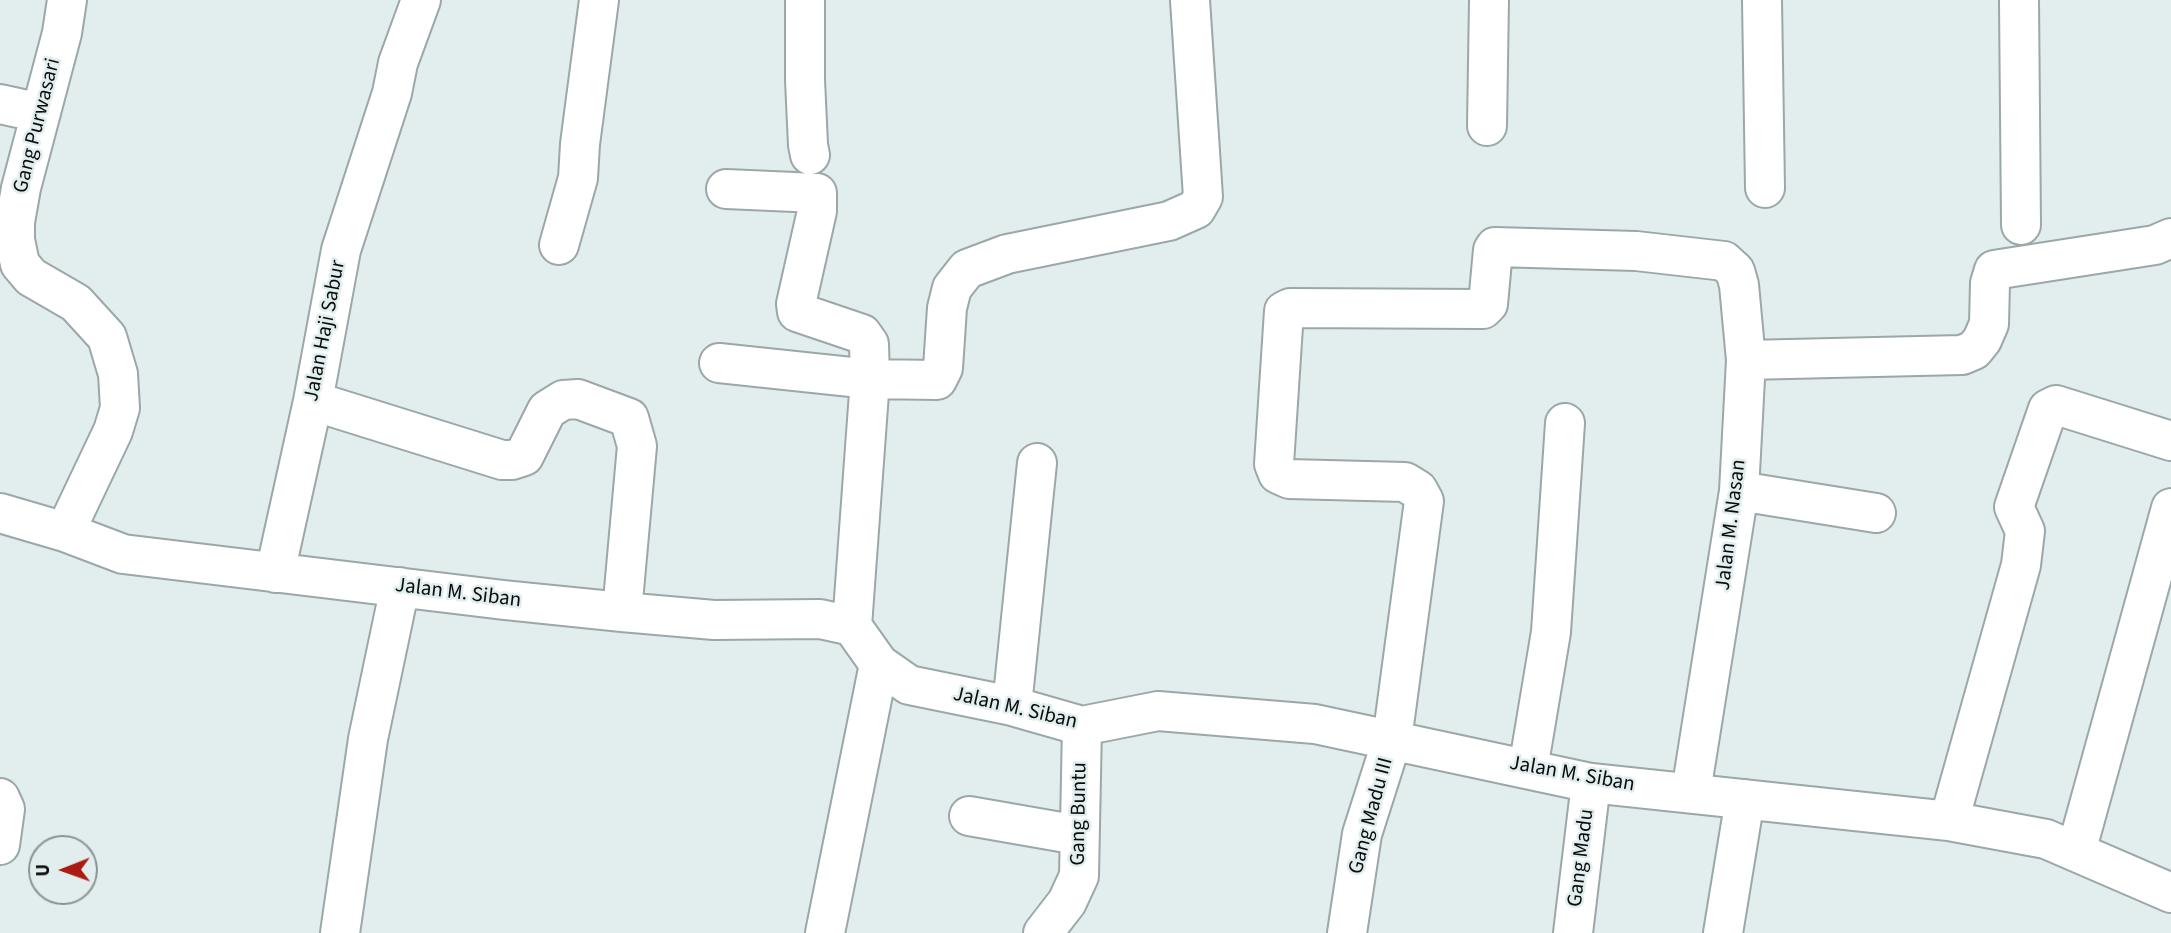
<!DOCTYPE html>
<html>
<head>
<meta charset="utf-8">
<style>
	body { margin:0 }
	#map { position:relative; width:2171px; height:933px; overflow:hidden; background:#e2eded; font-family:"Source Sans 3",sans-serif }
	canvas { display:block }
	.north { position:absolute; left:28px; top:835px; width:70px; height:70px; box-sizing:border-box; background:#e2eded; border:2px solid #8b9393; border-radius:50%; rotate:269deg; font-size:19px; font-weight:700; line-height:28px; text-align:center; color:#090c0c }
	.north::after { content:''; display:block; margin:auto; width:24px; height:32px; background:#ac1b12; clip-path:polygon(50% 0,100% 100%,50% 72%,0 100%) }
</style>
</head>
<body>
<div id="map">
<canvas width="2171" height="933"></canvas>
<div class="north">U</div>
</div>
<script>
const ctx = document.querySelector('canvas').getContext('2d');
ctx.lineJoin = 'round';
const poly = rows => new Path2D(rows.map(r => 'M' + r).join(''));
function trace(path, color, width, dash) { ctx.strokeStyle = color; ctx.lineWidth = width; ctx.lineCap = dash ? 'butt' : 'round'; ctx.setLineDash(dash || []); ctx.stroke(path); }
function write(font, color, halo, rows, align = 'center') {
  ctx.font = font + ' "Source Sans 3",sans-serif'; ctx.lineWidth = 5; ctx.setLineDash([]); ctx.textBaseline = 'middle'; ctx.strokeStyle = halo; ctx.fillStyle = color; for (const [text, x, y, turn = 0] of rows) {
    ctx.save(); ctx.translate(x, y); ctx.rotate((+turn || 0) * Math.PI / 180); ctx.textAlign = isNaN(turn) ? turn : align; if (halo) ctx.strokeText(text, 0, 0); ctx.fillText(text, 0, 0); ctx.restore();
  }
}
const minor = poly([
	[805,0,805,80,808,145,810,155],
	[1762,0,1765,188],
	[2019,0,2021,225],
	[0,104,41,113],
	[1487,126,1489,0],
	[726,189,817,193,817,211,796,304,797,312,862,334,869,344,870,379,852,626],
	[559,245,578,178,580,144,599,0],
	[1746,360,1962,355,1974,350,1982,340,1989,324,1990,283,1994,270,2155,245,2171,238],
	[719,363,870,379,937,380,943,368,947,308,952,288,967,269,1007,254,1169,221,1196,209,1203,197,1190,0],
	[313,401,502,460,512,460,524,456,547,410,563,400,578,399,629,418,637,446,622,612],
	[1739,491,1876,513],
	[0,513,65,532,123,554,504,600,622,612,714,620,820,619,852,626,879,664,909,685,1012,706,1082,726,1158,711,1315,724,1591,783,1949,821,2046,839,2171,893],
	[65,532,113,431,120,408,118,374,107,337,76,303,31,277,20,264,15,240,15,222,21,188,62,33,67,0],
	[275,573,313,401,341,250,392,93,398,63,421,0],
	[1012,706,1037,463],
	[1528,769,1551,632,1565,423],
	[0,798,5,809,0,845],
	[969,816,1078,835],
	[1949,821,2021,565,2025,531,2014,507,2048,409,2056,405,2171,441],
	[2076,852,2171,508],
	[340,933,368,739,400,587],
	[825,933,879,664],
	[1043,933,1067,902,1079,876,1082,726],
	[1347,933,1362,834,1392,740,1424,501,1418,490,1405,482,1289,479,1278,474,1274,464,1284,311,1290,308,1483,309,1488,304,1493,250,1495,247,1636,251,1724,261,1735,271,1739,285,1746,360,1739,491,1691,792],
	[1573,933,1591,783],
	[1723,933,1745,799]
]);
trace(minor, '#9ca7a7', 42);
trace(minor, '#fff', 38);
write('21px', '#090c0c', '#e2eded', [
	["Gang Purwasari",38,126,-76],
	["Jalan Haji Sabur",326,331,-79],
	["Jalan M. Nasan",1732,525,-83],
	["Jalan M. Siban",458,594,7],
	["Jalan M. Siban",1015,709,13],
	["Jalan M. Siban",1572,775,10],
	["Gang Buntu",1080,814,-89],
	["Gang Madu III",1372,816,-75],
	["Gang Madu",1582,858,-83]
]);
</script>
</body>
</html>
